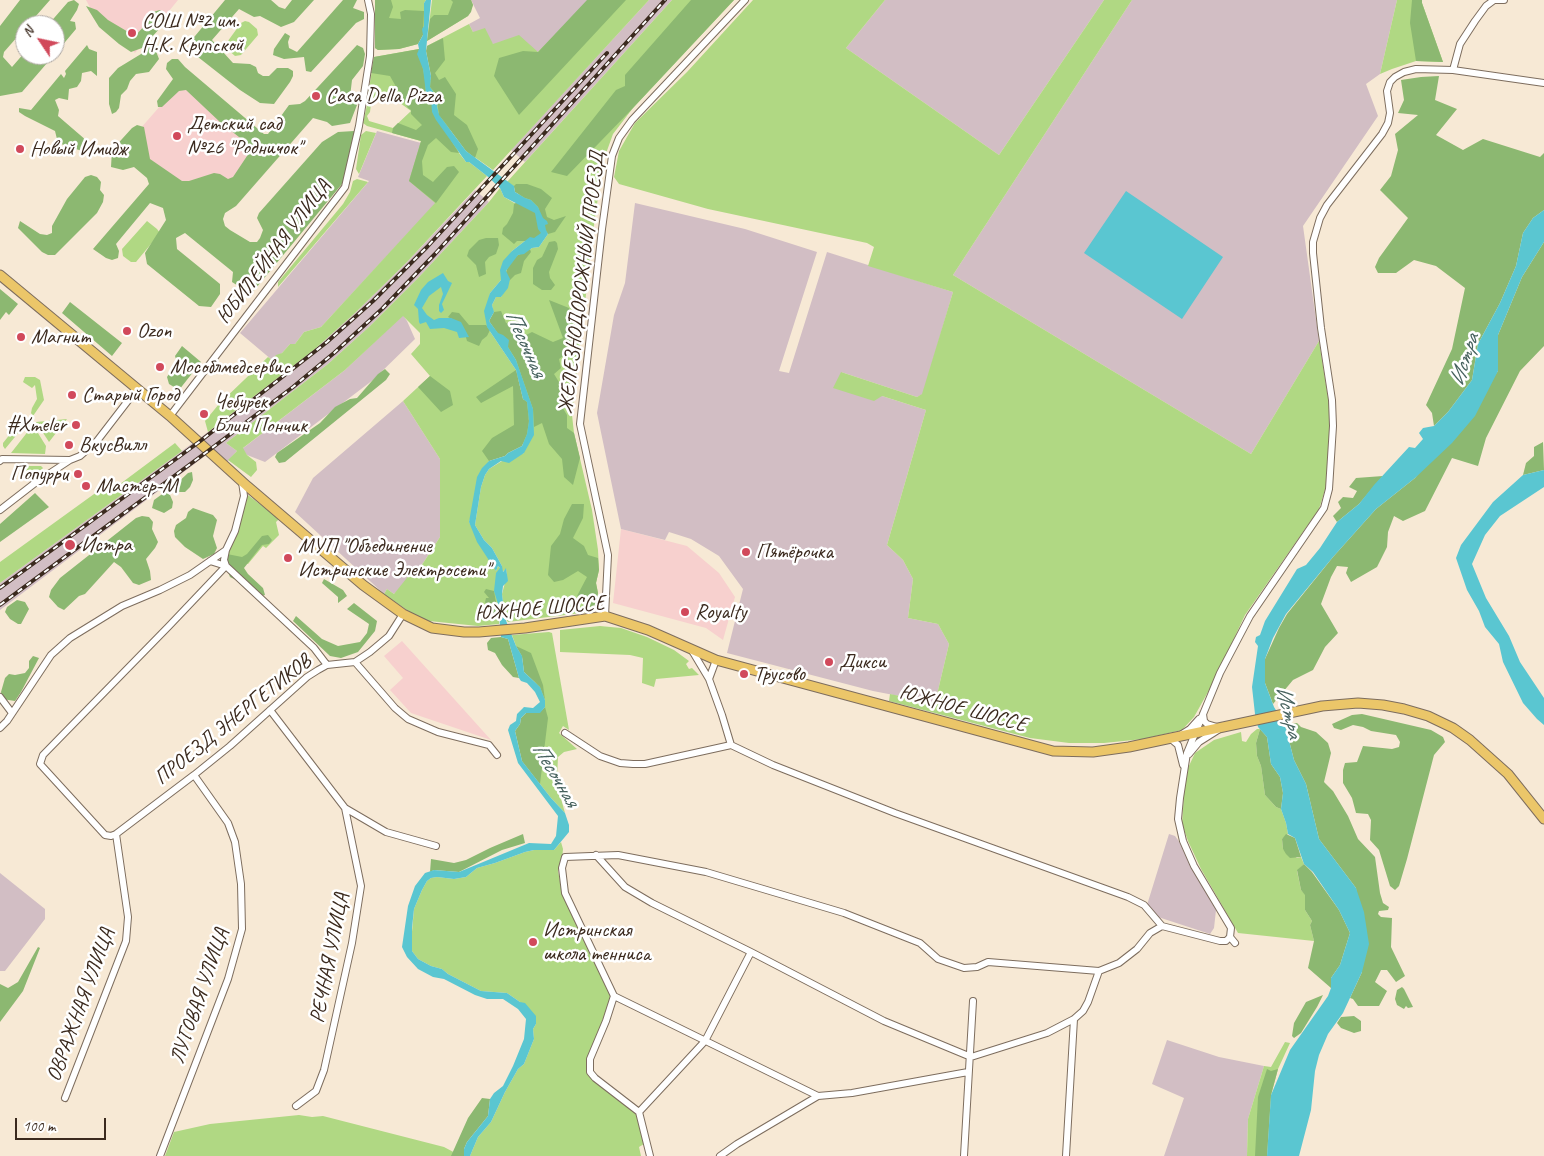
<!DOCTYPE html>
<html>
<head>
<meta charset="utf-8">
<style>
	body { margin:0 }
	#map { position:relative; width:1544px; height:1156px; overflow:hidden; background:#f7e9d5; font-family:Caveat,sans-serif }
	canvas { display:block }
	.north { position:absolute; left:15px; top:15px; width:50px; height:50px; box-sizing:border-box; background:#fff; border:1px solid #b1aaa5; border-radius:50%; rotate:304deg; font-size:14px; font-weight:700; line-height:20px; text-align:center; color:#3b2a1e }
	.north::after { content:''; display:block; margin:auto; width:18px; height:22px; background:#d1495b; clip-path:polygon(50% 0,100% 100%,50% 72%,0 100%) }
	.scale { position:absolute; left:15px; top:1118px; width:91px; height:22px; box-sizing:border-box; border:2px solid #3b2a1e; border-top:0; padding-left:6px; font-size:15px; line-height:18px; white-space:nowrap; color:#3b2a1e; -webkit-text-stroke:4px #fff; paint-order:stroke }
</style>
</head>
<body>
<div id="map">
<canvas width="1544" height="1156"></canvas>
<div class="north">N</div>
<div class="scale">100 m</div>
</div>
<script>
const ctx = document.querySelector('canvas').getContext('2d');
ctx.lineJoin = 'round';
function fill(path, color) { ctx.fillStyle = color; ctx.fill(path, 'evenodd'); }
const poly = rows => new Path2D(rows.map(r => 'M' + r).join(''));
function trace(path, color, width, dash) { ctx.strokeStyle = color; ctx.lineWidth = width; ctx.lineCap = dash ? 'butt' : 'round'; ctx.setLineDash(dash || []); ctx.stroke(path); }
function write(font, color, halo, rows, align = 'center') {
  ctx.font = font + ' Caveat,sans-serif'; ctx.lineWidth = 5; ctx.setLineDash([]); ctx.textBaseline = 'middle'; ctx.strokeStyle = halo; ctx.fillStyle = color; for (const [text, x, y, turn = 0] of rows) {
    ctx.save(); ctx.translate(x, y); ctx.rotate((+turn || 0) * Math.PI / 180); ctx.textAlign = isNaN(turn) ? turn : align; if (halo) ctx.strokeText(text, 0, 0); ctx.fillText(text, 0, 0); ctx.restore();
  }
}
fill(poly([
	[86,0,178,0,135,53,93,13],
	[182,81,264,151,210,214,126,145],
	[621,529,687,546,719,573,735,597,723,640,706,628,613,603],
	[402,641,491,740,411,713,390,690,403,678,384,656]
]), '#f7d0ce');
fill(poly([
	[471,0,589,0,538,52,493,44,473,32,469,24,480,18],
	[649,0,672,0,525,162,511,150],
	[885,0,1104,0,999,155,846,48],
	[1132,0,1397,0,1380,74,1366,84,1378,116,1303,226,1319,341,1251,454,953,275],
	[377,131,421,143,436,203,321,327,304,332,295,344,290,344,282,353,272,360,240,333,369,181,358,177],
	[475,190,489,202,419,277,370,326,328,364,226,443,237,451,227,462,213,450,0,610,0,583,208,432,315,349,355,313,406,263],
	[635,203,745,229,817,252,779,371,789,373,827,252,953,292,923,394,917,397,841,372,882,396,926,410,887,545,903,560,913,579,908,618,938,624,949,644,935,703,873,691,727,653,743,589,719,556,691,539,669,532,665,540,621,529,597,413,614,315,625,283],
	[403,315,407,321,415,339,373,380,265,462,247,455,242,449,345,370],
	[403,401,440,459,440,537,414,577,394,594,387,589,384,594,295,512,313,478],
	[1169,834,1175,836,1178,840,1216,910,1214,928,1210,934,1158,917,1147,905],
	[0,873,45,909,45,919,5,971,0,971],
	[1167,1040,1219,1057,1264,1066,1248,1119,1247,1156,1164,1156,1184,1098,1152,1084]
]), '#d2bec4');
fill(poly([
	[375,0,426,0,424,3,424,26,418,44,399,49,378,50,375,48],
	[432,0,471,0,473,5,468,16,427,41],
	[589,0,649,0,493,170,466,151,444,121,427,46,469,24,473,32,485,28,493,44,519,35,538,52],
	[672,0,734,0,633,108,613,134,604,159,595,217,572,415,574,433,592,510,598,550,599,570,596,583,598,593,595,608,589,612,508,622,505,618,502,594,507,575,506,569,502,572,502,566,492,548,484,540,475,525,481,487,485,475,489,469,502,461,524,453,516,360,498,334,492,305,496,297,501,297,510,279,506,271,518,255,524,254,532,248,539,247,548,234,513,186,507,182],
	[753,0,885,0,846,48,999,155,1104,0,1132,0,953,275,1251,454,1319,341,1330,410,1331,459,1329,477,1319,509,1245,615,1213,683,1194,717,1182,730,1143,739,1104,743,1069,743,1030,738,889,701,890,694,935,703,949,644,938,624,908,618,913,579,903,560,887,545,926,410,882,396,874,401,833,388,841,372,917,397,922,394,953,292,868,266,874,247,867,243,708,209,619,184,614,177,619,151,635,123,687,72],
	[1397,0,1422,0,1422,3,1443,62,1416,61,1392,69,1380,74],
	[245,21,249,22,257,29,258,35,241,55,235,56,226,48,225,45,241,23],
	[419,49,459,153,466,162,469,162,487,176,406,263,355,313,315,349,208,432,205,421,219,404,268,357,272,360,276,355,282,353,290,344,295,344,304,332,321,327,435,203,409,181,421,141,367,126,363,123,367,105,371,104,370,112,367,116,369,121,393,128,411,111,385,92,371,99,369,97,368,95,374,57],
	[366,131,376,133,359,174,356,169,361,135],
	[357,179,368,182,278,287,278,282,343,204,350,192,353,181],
	[500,188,504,197,523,208,530,237,512,251,501,274,501,280,490,293,487,327,516,370,529,421,489,461,469,522,496,571,498,566,500,568,499,624,478,626,429,621,421,620,384,594,387,589,394,594,410,574,414,577,440,537,440,459,403,401,430,376,411,354,420,344,420,333,403,316,345,370,243,448,247,455,256,462,257,470,251,477,228,460,237,451,226,443,328,364,370,326,419,277,489,202],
	[147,221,157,229,160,233,136,262,131,262,123,256,122,249],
	[25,377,35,377,40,380,44,400,33,416,31,413,32,408,37,399,35,385,32,388,23,382],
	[23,418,29,420,5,449,3,446,3,443],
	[67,419,49,442,36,422],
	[33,425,46,446,45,454,11,453],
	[175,443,182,451,0,583,0,562,101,489,105,491,110,488,112,490],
	[17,466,41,466,43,468,32,480],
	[248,495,279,519,276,522,279,535,266,548,263,546,248,564,226,558,243,500],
	[600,626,621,628,647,637,674,650,689,661,686,664,689,669,692,668,699,675,656,679,654,687,642,683,643,658,630,655,560,652,560,630],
	[549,632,552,633,569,730,563,726,559,733,577,749,564,752,558,757,557,778,560,795,565,813,551,798,522,761,545,707,545,700,516,646,512,635],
	[1257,729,1260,729,1256,743,1257,756,1261,766,1265,795,1276,807,1281,809,1286,823,1288,834,1282,839,1283,849,1297,858,1301,857,1304,864,1297,871,1301,890,1305,894,1305,910,1312,921,1310,925,1314,941,1238,933,1201,869,1188,841,1182,824,1185,779,1188,768,1195,753,1214,740,1241,732,1242,741,1246,742,1251,734],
	[561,842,563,849,562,859,558,871,560,881,565,895,612,998,612,1003,588,1058,586,1065,587,1072,593,1079,637,1115,644,1144,639,1147,641,1156,470,1156,478,1137,491,1122,505,1092,518,1069,524,1064,534,1039,533,1029,536,1024,520,1002,507,993,481,991,448,974,442,969,431,966,418,959,412,951,411,943,414,909,422,890,427,881,431,878,437,877,454,879,466,877,477,868,495,863,525,852,534,850,554,850],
	[1285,1042,1290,1043,1278,1069,1271,1095,1267,1156,1247,1156,1248,1119,1264,1066,1271,1067],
	[299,1115,312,1117,323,1116,444,1147,461,1156,165,1156,174,1132,210,1124]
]), '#b0d883');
fill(poly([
	[20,0,50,0,28,25,25,25,25,28,4,52,3,57,12,67,25,52,25,55,54,55,22,92,0,96,0,26],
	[74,0,79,4,77,10,70,21,75,22,76,29,55,54,55,25,48,25,68,2],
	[225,0,271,0,279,7,285,9,292,0,314,0,294,22,281,27,260,16,254,17,239,9,212,40,233,63,250,64,256,67,258,73,263,76,269,76,277,68,288,68,293,71,293,76,290,82,274,104,260,103,240,90,198,57,194,49,195,46,190,42],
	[343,0,357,0,353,8,364,12,364,19,356,23,311,72,306,71,304,57,284,59,273,55,274,49,285,33,290,36,288,42,289,48,297,52],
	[375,0,391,0,393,7,389,18,401,19,400,12,405,10,424,11,423,35,418,44,399,49,378,50,375,48],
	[451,0,471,0,473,5,471,12,468,16,427,41,430,19,434,15,448,15,453,2],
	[587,0,626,0,519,115,494,76,499,58,523,51,538,52],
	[691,0,734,0,633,108,567,176,551,172,616,90,625,86,625,75],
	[1412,0,1422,0,1422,3,1443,62,1416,61,1410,23],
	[86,6,97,10,108,20,135,36,146,24,153,12,160,10,170,17,142,48,131,52,119,44,99,27],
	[443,38,445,60,435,73,439,80,445,77,456,94,454,115,467,125,478,149,475,158,466,151,439,115,436,94,430,87,431,76,426,51,427,46],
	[87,45,89,49,97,52,97,76,91,71,82,73,81,81,77,87,69,89,68,100,59,98,55,100,59,110,58,116,87,141,86,147,82,151,58,143,55,131,25,116,19,112,19,108,31,110,61,74,64,78,66,74,65,71],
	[357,45,363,48,365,54,363,66,352,80,350,97,357,105,350,123,332,126,327,122,313,118,236,206,225,213,223,219,225,226,230,230,250,242,257,242,260,238,263,230,257,218,259,213,322,142,338,132,354,131,356,137,342,184,251,294,232,282,233,272,185,233,176,238,177,249,220,284,220,294,211,307,199,306,147,264,145,253,166,220,163,208,150,203,116,244,119,251,118,258,112,260,106,258,93,249,149,184,147,178,134,167,123,170,111,167,112,150,132,128,137,125,144,127,150,159,182,181,189,181,214,173,220,174,228,179,233,177,247,156,249,150,248,144,221,123,186,90,179,91,162,107,158,107,157,101,173,79,166,69,167,63,172,59,178,59,185,67,264,134,268,134,289,105,300,104,305,101],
	[154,46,159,59,149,72,136,74,130,81,127,89,121,95,119,108,116,112,112,114,109,104,109,78,118,68,141,54,148,47],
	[419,49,425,79,426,93,431,98,452,142,459,153,451,152,436,138,428,145,422,161,423,175,433,182,447,167,454,166,459,172,436,203,409,181,421,141,392,133,393,128,398,123,416,130,422,125,411,114,411,110,408,108,390,76,371,73,374,57],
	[1439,76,1435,100,1457,109,1436,135,1463,150,1483,139,1540,157,1544,153,1544,210,1533,218,1523,233,1516,266,1500,303,1478,344,1472,380,1448,412,1434,426,1432,413,1426,405,1452,349,1465,288,1436,266,1414,260,1396,273,1378,273,1375,267,1379,258,1408,218,1380,190,1391,176,1398,150,1395,134,1418,115,1398,113,1404,100,1401,80,1421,77],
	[91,175,97,177,101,182,100,190,104,195,103,202,97,213,55,255,48,255,42,252,18,228,20,221,40,234,47,235,52,233,52,226,67,199,85,177],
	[516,184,527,184,541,189,552,198,545,209,547,217,554,220,566,216,555,232,548,234,545,230,541,235,530,241,517,241,514,244,502,234,503,228,507,224,513,213,514,204,519,201,537,209,545,229,538,207,531,200,525,198,515,192,514,186],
	[486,238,498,238,499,245,496,254,489,257,485,262,486,274,479,277,476,265,467,256,469,250,479,240],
	[555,241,557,243,558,249,549,272,550,278,555,285,551,290,542,290,533,284,533,268,537,260,542,257,549,242],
	[1544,242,1544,346,1520,371,1486,438,1478,466,1452,458,1425,511,1403,521,1394,516,1388,532,1387,547,1377,567,1351,582,1346,573,1348,567,1337,566,1331,577,1321,604,1338,633,1325,647,1313,670,1293,680,1273,704,1265,683,1265,659,1279,628,1287,614,1333,557,1376,509,1415,478,1498,371,1498,335,1522,277],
	[530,249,531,252,524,261,521,273,515,275,508,282,505,276,508,266,516,256],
	[0,289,18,304,9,315,6,312,0,320],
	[549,300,569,308,578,346,559,359,561,368,554,374,562,387,558,400,567,415,567,428,574,433,580,458,573,485,564,477,562,459,549,444,542,423,534,427,533,409,516,360,508,347,502,336,498,334,489,321,494,312,501,311,506,323,516,325,524,336,532,332,553,342,563,338],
	[70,302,122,343,112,356,62,313],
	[452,312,459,313,469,325,486,325,490,330,487,336,482,340,479,346,467,341,465,334,454,320,448,317],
	[182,346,201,362,179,390,169,384,167,377,177,362,175,356],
	[385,369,390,374,386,380,285,462,279,463,275,457,277,453,320,423,335,407,350,399,357,398,378,374],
	[516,370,523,399,527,402,529,421,527,434,522,446,508,453,505,456,489,461,482,451,492,438,514,425,513,386,481,403,476,397],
	[430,376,450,391,453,405,441,412,418,387],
	[1543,442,1544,470,1523,475,1526,463,1534,456,1534,447],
	[192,472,193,480,190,487,185,492,176,492,173,490,173,487,188,473],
	[1383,476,1359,504,1337,522,1333,516,1341,508,1338,502,1343,497,1353,498,1357,491,1349,487,1356,478],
	[165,492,170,495,173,502,172,508,164,513,152,508,154,500],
	[35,493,49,507,0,542,0,524],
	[572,504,584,504,583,518,573,538,584,546,588,555,598,558,599,570,596,583,598,593,595,608,589,612,589,603,577,596,587,577,578,571,563,580,554,582,548,575,551,546,560,534,564,519],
	[193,508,213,515,217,520,213,536,217,548,214,554,203,559,185,547,175,537,174,531,176,525,186,518,188,512],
	[142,516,149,517,153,522,152,529,158,542,155,548,146,559,150,571,151,580,139,585,133,583,121,567,114,562,85,594,79,596,64,610,58,607,49,597,51,590,60,578,136,518],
	[268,535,272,540,269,544,262,545,244,568,248,574,263,588,265,595,259,597,239,579,236,580,230,577,223,559,227,554,242,557,247,554,262,536],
	[324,579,343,590,347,596,338,603,338,597,322,583],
	[486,589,494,591,499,619,494,619,485,602,486,598,489,598,484,592],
	[17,600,25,602,29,609,21,624,18,624,10,619,5,612,7,607],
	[354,603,377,621,375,631,358,652,341,658,330,656,293,621,296,616,322,639,338,646,360,642,367,633,369,624,347,609],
	[501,637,508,639,519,678,513,677,502,665,495,653,488,650,487,643,491,638],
	[516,646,531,653,543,685,545,700,540,687,524,672,522,656],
	[33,656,39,658,21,692,15,701,2,699,1,692,5,678,9,674,15,675,25,673,29,668,29,661],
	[545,707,548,718,540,784,522,761,515,731,520,724,521,718,526,713,539,713],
	[1362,714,1431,730,1443,737,1445,742,1434,755,1407,859,1399,886,1395,890,1390,886,1379,850,1370,840,1371,820,1368,814,1356,813,1352,798,1343,783,1343,770,1345,763,1357,762,1363,746,1392,749,1399,747,1400,742,1396,735,1371,731,1363,727,1353,725,1341,730,1334,728,1332,724,1352,715],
	[1297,723,1301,727,1316,732,1328,743,1331,753,1324,782,1333,791,1348,816,1358,839,1375,857,1380,893,1383,903,1389,907,1388,910,1379,911,1378,914,1381,917,1392,918,1391,947,1405,976,1396,982,1387,970,1381,970,1375,982,1387,991,1379,1006,1358,1006,1353,999,1350,998,1362,972,1356,888,1319,839,1306,784,1294,760,1285,725],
	[1260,729,1267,737,1271,764,1280,777,1283,793,1281,809,1276,807,1265,795,1261,766,1257,756,1256,743],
	[523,834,525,843,502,850,459,872,434,870,430,872,431,859,454,863,466,860,490,848],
	[1286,834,1295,838,1301,857,1290,858,1286,854,1283,849,1282,839],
	[1304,864,1312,872,1339,910,1350,933,1340,965,1331,978,1331,988,1308,968,1314,941,1310,925,1312,921,1305,910,1305,895,1301,890,1297,870],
	[38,947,40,948,23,991,0,1022,0,984,8,988,18,982],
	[1402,987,1404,989,1413,1007,1408,1008,1406,1006,1404,1009,1397,1005,1395,999,1397,990],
	[1323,995,1317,1007,1301,1033,1294,1038,1292,1036,1294,1023,1306,1002],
	[1354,1016,1361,1021,1361,1031,1354,1033,1341,1028,1337,1023,1341,1017],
	[1267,1069,1271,1071,1278,1069,1271,1095,1267,1156,1255,1156,1258,1097],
	[482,1098,490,1099,488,1116,467,1142,464,1149,464,1156,451,1156,468,1118]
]), '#8cb871');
fill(poly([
	[426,0,431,0,426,51,431,76,430,87,439,100,437,106,439,115,466,151,514,186,515,192,525,198,531,200,538,207,543,218,547,221,548,224,545,225,546,230,548,234,539,247,532,248,524,254,518,255,506,271,510,279,508,288,501,297,496,297,492,305,494,312,489,321,498,333,503,335,509,340,508,347,516,360,533,409,534,435,524,453,509,463,501,461,489,469,485,475,481,487,475,525,484,540,492,548,502,566,503,572,506,568,508,581,503,586,502,594,505,618,516,646,522,656,524,672,540,687,545,700,545,707,540,713,526,713,521,718,520,724,515,731,522,761,551,798,565,813,569,825,569,832,554,850,534,850,525,852,495,863,477,868,466,877,454,879,437,877,431,878,427,881,422,890,414,909,412,928,412,951,418,959,431,966,442,969,448,974,481,991,507,993,520,1002,525,1003,536,1016,536,1024,533,1029,534,1039,524,1064,518,1069,505,1092,491,1122,478,1137,470,1156,464,1156,464,1149,467,1142,488,1116,490,1099,494,1093,503,1086,513,1066,524,1039,526,1019,518,1009,503,999,487,999,475,995,444,979,433,977,418,969,407,957,402,947,408,906,415,886,425,873,434,870,459,872,529,843,551,844,556,836,558,816,518,763,508,730,510,725,516,721,517,714,524,707,533,708,540,702,535,692,527,683,521,681,519,678,508,639,501,637,498,604,494,591,496,573,500,568,498,566,496,571,477,542,469,522,477,477,482,468,489,461,505,456,508,453,522,446,527,434,529,421,527,402,523,399,516,370,487,327,484,311,490,293,501,280,500,270,503,261,512,251,530,237,534,238,541,233,538,229,535,213,504,197,500,188,487,176,469,162,466,162,436,120,432,112,431,98,426,93,423,69,417,54,419,49,418,44,423,35,422,29,424,26,424,3],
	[1126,191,1223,257,1182,319,1084,253],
	[1544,210,1544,242,1522,277,1498,335,1498,371,1475,416,1452,443,1415,478,1376,509,1333,557,1286,614,1273,638,1265,659,1265,683,1274,707,1285,725,1294,760,1306,784,1319,839,1356,888,1364,912,1369,944,1362,972,1343,1013,1328,1034,1319,1055,1315,1071,1311,1110,1299,1156,1267,1156,1271,1095,1290,1050,1328,996,1331,988,1331,978,1340,965,1350,933,1339,910,1313,872,1304,864,1295,838,1288,834,1286,823,1281,809,1283,793,1280,777,1271,764,1267,737,1258,727,1255,714,1252,687,1258,646,1255,642,1256,637,1260,635,1265,621,1297,569,1306,565,1320,548,1337,522,1359,504,1374,485,1409,447,1415,448,1423,439,1419,433,1423,428,1434,426,1448,412,1472,380,1478,344,1500,303,1516,266,1523,233,1533,218],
	[443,273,448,281,452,283,442,304,444,310,441,313,439,311,439,305,443,294,441,287,429,296,422,308,427,315,434,320,439,318,451,318,461,322,469,337,459,338,457,332,444,328,430,329,426,322,420,324,419,322,418,309,414,305,421,290,428,282],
	[1544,470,1544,487,1500,516,1485,535,1472,564,1486,598,1509,636,1520,662,1544,698,1544,725,1537,719,1523,703,1503,662,1499,644,1485,627,1479,611,1467,590,1456,558,1461,545,1493,502,1523,475]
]), '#5ac6d1');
const minor = poly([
	[1453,70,1460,44,1475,21,1486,6,1494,0,1504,0],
	[170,416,345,187,359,126,370,56,371,14,368,0],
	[0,461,2,459,70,460,80,456,97,441,137,389],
	[0,510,35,483,70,460],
	[226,550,224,560,226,566,169,626,43,755,40,764,105,835,111,836,116,834,194,775,230,746,307,677,318,670,327,665,355,662,370,652,389,636,403,614],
	[210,561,226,566,314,648,327,665],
	[605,616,608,555,580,424,602,229,612,156,619,138,632,120,745,0],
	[691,649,709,679],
	[716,660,709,679,722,715,731,745],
	[355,662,395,708,408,719,438,732,489,745,497,755],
	[0,697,12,713],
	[270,710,345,808,361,886,352,943,324,1070,316,1091,296,1106],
	[1203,714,1204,721,1207,724,1217,727],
	[0,728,7,721,51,655,70,638,122,606,160,590,190,575,226,550,235,531,244,496,242,482],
	[565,733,600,756,620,763,633,764,645,764,731,745,773,765,895,813,1128,897,1144,905,1162,926,1220,941,1226,941,1230,937],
	[1182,734,1190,729,1199,719],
	[1173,738,1171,739,1178,745,1183,765],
	[1189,754,1199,742,1218,730],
	[345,808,386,832,436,846],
	[596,855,625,887,652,903,751,952,884,1021,971,1057,1047,1033,1074,1019,1083,1011,1088,1002,1099,971],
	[1235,943,1230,937,1231,928,1194,866,1183,841,1178,819,1180,798,1187,753,1220,673,1250,616,1324,508,1329,489,1333,426,1332,400,1321,328,1313,253,1313,242,1320,218,1327,205,1382,134,1388,123,1390,113,1387,91,1390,82,1395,77,1404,72,1416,69,1453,70,1544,83],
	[614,996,818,1096],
	[65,1098,126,941,128,917,116,834],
	[639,1112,705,1041,751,952],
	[160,1156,228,979,242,929,241,884,235,842,228,823,194,775],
	[650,1156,639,1112,595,1078,590,1072,590,1059,606,1021,614,996,565,893,562,868,565,857,618,855,706,872,844,913,920,943,938,959,964,968,977,967,988,962,1099,971,1119,963,1137,949,1150,933,1162,926],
	[720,1156,737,1144,818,1096,852,1093,968,1072],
	[964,1156,973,1001],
	[1066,1156,1074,1019]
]);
const major = poly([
	[0,275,170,416,247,486,363,585,403,614,432,628,464,632,479,632,525,628,605,616,648,630,716,660,1053,751,1093,752,1129,747,1322,706,1358,703,1383,705,1404,709,1428,716,1453,728,1470,740,1508,774,1544,819]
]);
trace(minor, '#7d6d5e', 8);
trace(major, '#7d6d5e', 11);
trace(minor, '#fff', 6);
trace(major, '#ebc669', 9);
const rail = poly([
	[0,588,199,442,327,342,373,301,427,247,607,53],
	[0,605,208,451,293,387,334,353,382,309,435,254,665,0]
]);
trace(rail, '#3b2a1e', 4);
trace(rail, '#fff', 2, [5.5]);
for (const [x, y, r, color] of [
	[132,33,5,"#d1495b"],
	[316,96,5,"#d1495b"],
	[177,136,5,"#d1495b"],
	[20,149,5,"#d1495b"],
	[127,331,5,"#d1495b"],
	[21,337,5,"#d1495b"],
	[160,367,5,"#d1495b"],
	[72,395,5,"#d1495b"],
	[204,414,5,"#d1495b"],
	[76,425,5,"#d1495b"],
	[69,445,5,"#d1495b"],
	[78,474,5,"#d1495b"],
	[86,486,5,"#d1495b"],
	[70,545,6,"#d1495b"],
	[746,552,5,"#d1495b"],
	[288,558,5,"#d1495b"],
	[685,612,5,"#d1495b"],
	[829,662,5,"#d1495b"],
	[744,674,5,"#d1495b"],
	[533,942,5,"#d1495b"]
]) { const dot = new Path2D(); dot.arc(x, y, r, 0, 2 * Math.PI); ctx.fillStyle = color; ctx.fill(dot); trace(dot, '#fff', 2); }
write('21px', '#3b2a1e', '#fff', [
	["СОШ №2 им.",142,21],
	["Н.К. Крупской",142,45],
	["Casa Della Pizza",326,96],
	["Детский сад",187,124],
	["№26 \"Родничок\"",187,148],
	["Новый Имидж",30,149],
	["Ozon",137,331],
	["Магнит",31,337],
	["Мособлмедсервис",170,367],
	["Старый Город",82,395],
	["Чебурек",214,402],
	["Блин Пончик",214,426],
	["#Xmeler",66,425,"right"],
	["ВкусВилл",79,445],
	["Попурри",68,474,"right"],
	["Мастер-М",96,486],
	["Истра",81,545],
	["МУП \"Объединение",298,546],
	["Истринские Электросети\"",298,570],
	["Пятёрочка",756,552],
	["Royalty",695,612],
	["Дикси",839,662],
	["Трусово",754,674],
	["Истринская",543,930],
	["школа тенниса",543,954]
], 'left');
write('21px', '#3b2a1e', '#fff', [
	["ЮБИЛЕЙНАЯ УЛИЦА",274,252,-53],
	["ЖЕЛЕЗНОДОРОЖНЫЙ ПРОЕЗД",582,283,-83],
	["ЮЖНОЕ ШОССЕ",540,609,-5],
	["ЮЖНОЕ ШОССЕ",963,709,15],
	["ПРОЕЗД ЭНЕРГЕТИКОВ",233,720,-39],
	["РЕЧНАЯ УЛИЦА",330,958,-79],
	["ЛУГОВАЯ УЛИЦА",200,996,-71],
	["ОВРАЖНАЯ УЛИЦА",81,1005,-70]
]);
write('italic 22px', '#46615d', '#fff', [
	["Песочная",525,344,66],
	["Истра",1465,360,-72],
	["Истра",1288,712,76],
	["Песочная",555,775,59]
]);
</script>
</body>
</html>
